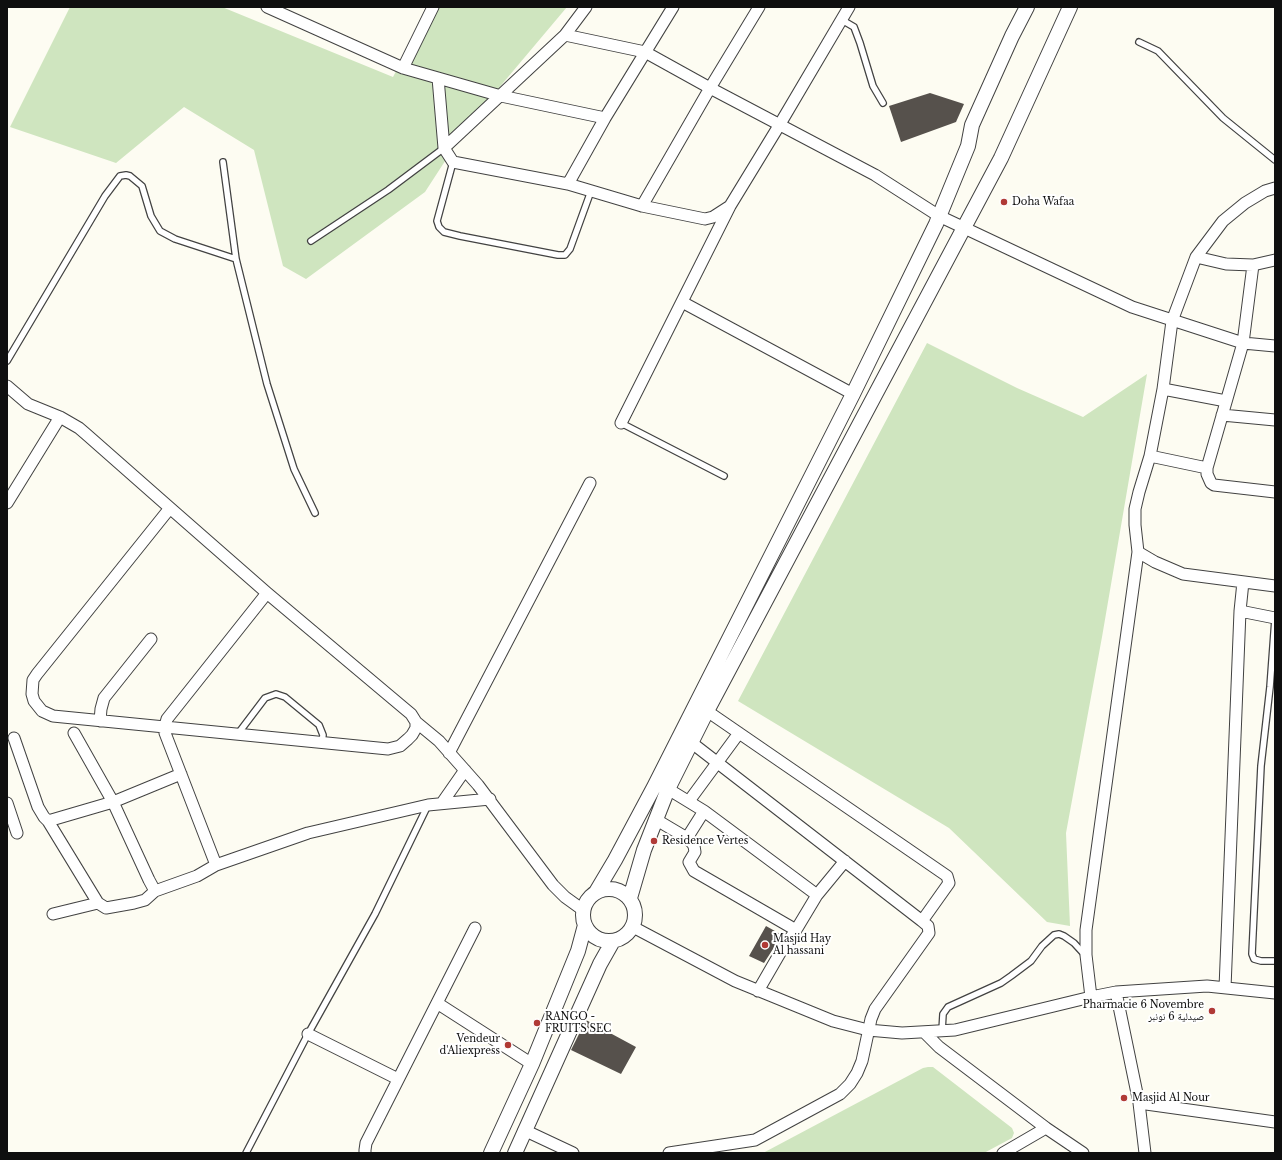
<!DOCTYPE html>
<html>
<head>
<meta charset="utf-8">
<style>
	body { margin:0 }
	#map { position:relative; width:1282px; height:1160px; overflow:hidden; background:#fdfcf2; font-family:"Libre Baskerville",serif }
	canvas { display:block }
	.frame { position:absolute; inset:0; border:8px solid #0f0f0f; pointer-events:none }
</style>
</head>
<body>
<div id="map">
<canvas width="1282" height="1160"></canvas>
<div class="frame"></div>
</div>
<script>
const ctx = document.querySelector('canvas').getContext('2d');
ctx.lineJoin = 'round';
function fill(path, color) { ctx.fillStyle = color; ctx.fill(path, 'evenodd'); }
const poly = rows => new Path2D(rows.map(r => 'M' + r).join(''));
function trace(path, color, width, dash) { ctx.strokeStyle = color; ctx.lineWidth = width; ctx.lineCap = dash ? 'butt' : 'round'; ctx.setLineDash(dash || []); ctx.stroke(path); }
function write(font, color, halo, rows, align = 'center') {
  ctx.font = font + ' "Libre Baskerville","Noto Naskh Arabic",serif'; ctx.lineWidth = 4; ctx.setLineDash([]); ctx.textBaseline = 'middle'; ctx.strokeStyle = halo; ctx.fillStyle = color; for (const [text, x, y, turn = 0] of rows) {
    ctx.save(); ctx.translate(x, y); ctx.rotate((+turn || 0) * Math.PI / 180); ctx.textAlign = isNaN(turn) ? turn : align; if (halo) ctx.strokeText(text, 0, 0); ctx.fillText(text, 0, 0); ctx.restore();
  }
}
fill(poly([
	[70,7,222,7,393,77,429,7,567,7,471,121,425,192,306,279,283,266,254,150,184,107,116,163,10,127],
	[927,343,1017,388,1083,417,1147,374,1102,637,1066,833,1070,926,1047,922,949,828,738,701],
	[928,1067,933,1067,1012,1128,1014,1133,1012,1138,984,1153,763,1153,923,1068]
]), '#cfe5bf');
fill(poly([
	[930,93,964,104,956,122,901,142,889,106],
	[766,926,782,935,764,963,749,956],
	[586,1020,636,1047,621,1074,571,1050]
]), '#56514c');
const service = poly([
	[842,20,854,27,860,43,873,86,883,103],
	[1139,42,1158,51,1223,118,1275,160],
	[223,162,236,259,267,384,294,469,315,513],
	[453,162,437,221,439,227,444,232,460,236,558,255,565,255,570,249,591,191],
	[311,241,388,190,444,148],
	[7,361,105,196,120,176,126,175,130,176,142,186,151,216,160,231,175,239,236,259],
	[621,423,724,476],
	[1275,619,1270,687,1261,766,1252,954,1254,959,1261,961,1275,961],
	[237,735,265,698,276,694,285,697,319,725,323,735,322,743],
	[942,1031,943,1014,948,1007,1001,983,1011,976,1031,961,1042,946,1054,935,1059,934,1064,936,1074,943,1085,955],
	[246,1153,308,1034,375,914,428,805]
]);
const minor = poly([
	[267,7,403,68,501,96,605,118],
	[565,35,645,52,710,88,875,175,939,216,1132,307,1243,343,1275,346],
	[403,68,433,7],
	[438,78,444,148,453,162,568,184,642,206,705,219,713,217,730,206,780,124,849,7],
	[444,148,565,35,586,7],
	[568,184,605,118,673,7],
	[1275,188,1265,191,1245,203,1223,221,1196,257,1172,321,1163,389,1150,456,1139,492,1135,509,1135,525,1138,552,1155,562,1183,574,1275,586],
	[642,206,710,88,759,7],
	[1196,257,1226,264,1253,265,1275,260],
	[1253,265,1243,343,1207,468,1207,474,1211,483,1214,485,1275,492],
	[682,302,853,394],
	[7,386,28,404,60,417,79,428,86,434,170,508,267,593,405,709,411,714,416,722,416,728,412,735,408,739,400,746,388,749,53,716,42,711,34,701,32,694,33,680,37,674,170,508],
	[1163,389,1226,401],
	[1222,415,1275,420],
	[621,423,730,206],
	[1150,456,1207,468],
	[7,503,60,417],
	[1240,611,1275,618],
	[707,711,947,876,949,883,922,921],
	[100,721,101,709,104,698,151,639],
	[416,722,439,741,478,785,553,885,565,897,583,910],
	[74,733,113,802,149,880,155,891,197,876,216,865,308,833,428,805,490,799],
	[14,738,38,807,44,817,48,821,113,802,181,774],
	[449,753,590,483],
	[668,789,704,811,817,895],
	[689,801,739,733],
	[7,803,17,833],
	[442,803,465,770],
	[655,819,687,838,692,843,694,846,695,852,689,862,694,871,796,930],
	[48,821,98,903],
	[687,838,704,811],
	[216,865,165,733,165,726,167,719,267,593],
	[53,914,98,903,106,908,134,903,145,900,155,891],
	[633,927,735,981,833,1021,868,1030,902,1033,955,1030,1091,997,1116,992,1207,986,1275,993],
	[1225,988,1240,611,1243,582],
	[758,991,780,953,796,930,817,895,845,861],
	[1116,992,1139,1103,1145,1153],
	[1091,997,1086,955,1086,930,1138,552],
	[437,1003,532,1064],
	[924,1032,939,1047,1046,1128,1083,1153],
	[308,1034,398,1079],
	[1139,1103,1275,1122],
	[524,1130,573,1153],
	[365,1153,365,1150,366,1143,475,928],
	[669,1153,755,1140,840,1094,850,1084,857,1073,862,1061,871,1019,875,1009,929,933,928,926,922,921,692,743],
	[1003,1153,1046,1128]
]);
const tertiary = poly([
	'583 915a26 26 0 1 1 52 0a26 26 0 1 1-52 0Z',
	[596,892,615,860,654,787,853,394,936,224,968,146,972,125,1012,36,1027,7],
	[630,898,644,850,668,789,707,711,1001,158,1070,7],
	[491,1153,532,1064,578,951,585,925],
	[515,1153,600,964,613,941]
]);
trace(service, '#424242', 8);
trace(minor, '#424242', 13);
trace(tertiary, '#424242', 16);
trace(service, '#fff', 5.5);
trace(minor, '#fff', 11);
trace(tertiary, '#fff', 14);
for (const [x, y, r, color] of [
	[1004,202,4,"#b03a36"],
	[654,841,4,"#b03a36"],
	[765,945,4,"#b03a36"],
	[1212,1011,4,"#b03a36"],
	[537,1023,4,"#b03a36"],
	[508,1045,4,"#b03a36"],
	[1124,1098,4,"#b03a36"]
]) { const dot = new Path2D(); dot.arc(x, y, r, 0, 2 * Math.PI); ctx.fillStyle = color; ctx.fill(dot); trace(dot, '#fff', 1.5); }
write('10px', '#0f0f0f', '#fff', [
	["Doha Wafaa",1012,202],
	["Residence Vertes",662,841],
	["Masjid Hay",773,939],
	["Al hassani",773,951],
	["Pharmacie 6 Novembre",1204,1005,"right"],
	["صيدلية 6 نونبر",1204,1017,"right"],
	["RANGO -",545,1017],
	["FRUITS SEC",545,1029],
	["Vendeur",500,1039,"right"],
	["d'Aliexpress",500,1051,"right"],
	["Masjid Al Nour",1132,1098]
], 'left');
</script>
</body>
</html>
